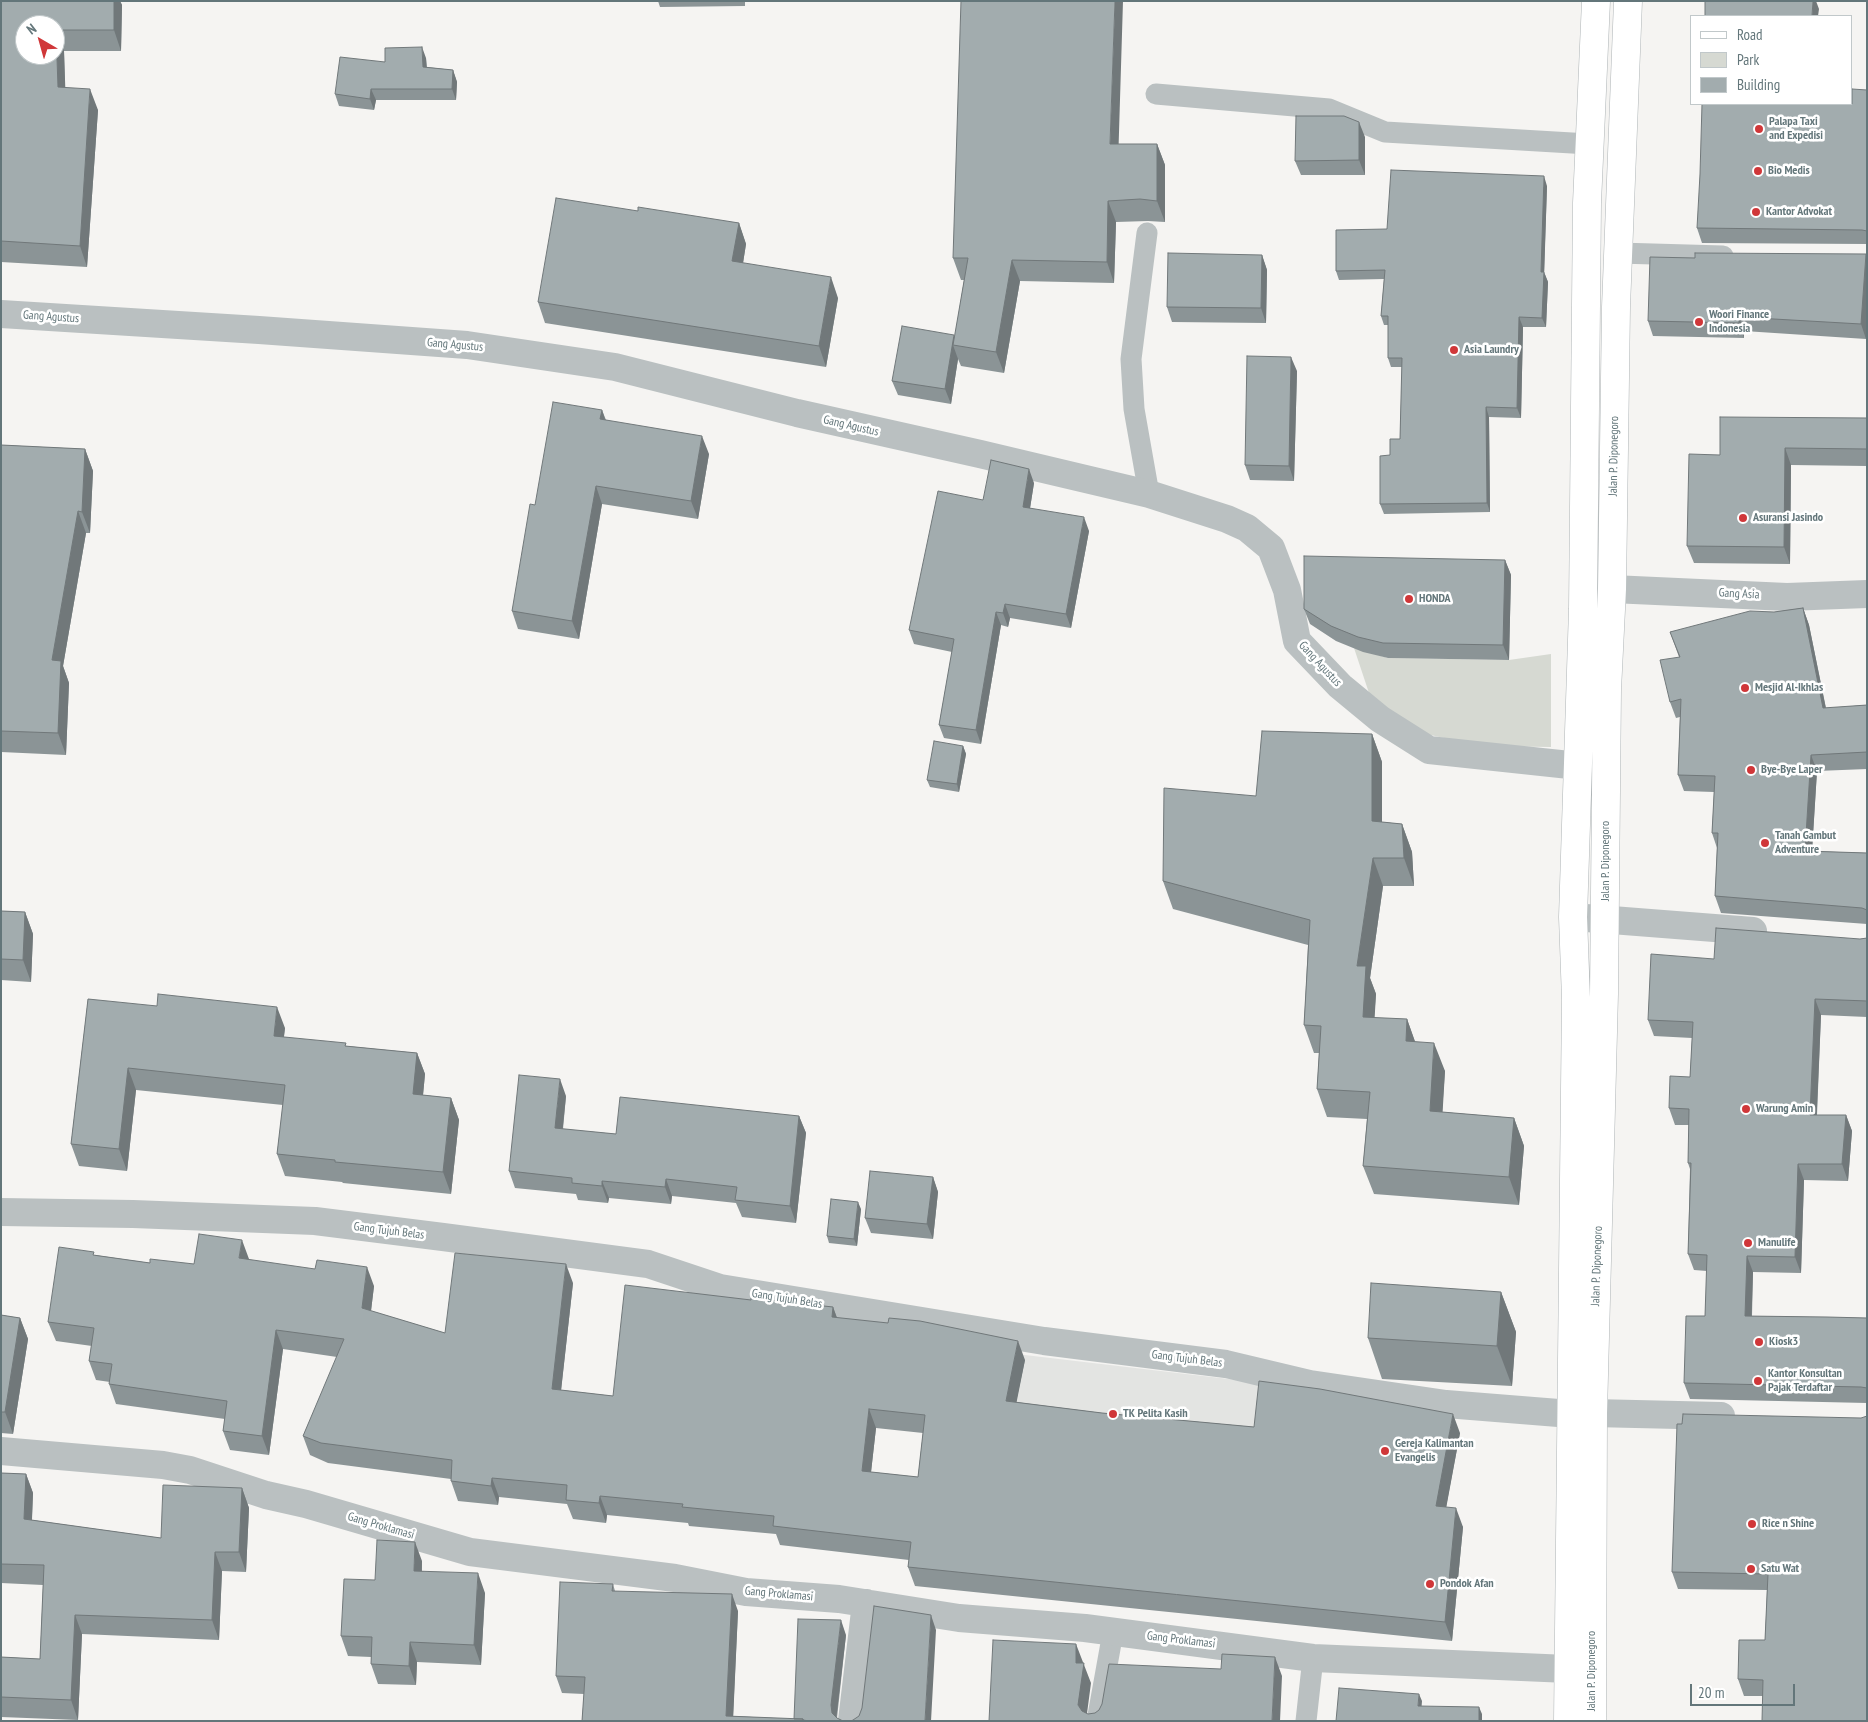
<!DOCTYPE html>
<html>
<head>
<meta charset="utf-8">
<style>
	body { margin:0 }
	#map { position:relative; width:1868px; height:1722px; overflow:hidden; background:#f5f4f2; font-family:"PT Sans Narrow",sans-serif }
	canvas { display:block }
	.frame { position:absolute; inset:0; border:2px solid #63767a; pointer-events:none }
	.legend { position:absolute; left:1690px; top:15px; width:162px; height:90px; box-sizing:border-box; background:#fff; border:1px solid #c1c8ca; margin:0; padding:6px 9px; list-style:none; font-size:15px; color:#63767a }
	.legend li { display:flex; align-items:center; gap:10px; height:25px }
	.legend b { width:25px; border:1px solid #c1c8ca }
	.north { position:absolute; left:15px; top:15px; width:50px; height:50px; box-sizing:border-box; background:#fff; border:1px solid #c1c8ca; border-radius:50%; rotate:322deg; font-size:14px; font-weight:700; line-height:20px; text-align:center; color:#63767a }
	.north::after { content:''; display:block; margin:auto; width:18px; height:22px; background:#d03739; clip-path:polygon(50% 0,100% 100%,50% 72%,0 100%) }
	.scale { position:absolute; left:1690px; top:1684px; width:105px; height:22px; box-sizing:border-box; border:2px solid #63767a; border-top:0; padding-left:6px; font-size:15px; line-height:18px; white-space:nowrap; color:#63767a; -webkit-text-stroke:4px #fff; paint-order:stroke }
</style>
</head>
<body>
<div id="map">
<canvas width="1868" height="1722"></canvas>
<div class="frame"></div>
<ul class="legend">
<li><b style="height:6px;background:#fff"></b>Road</li>
<li><b style="height:14px;background:#d6d9d2"></b>Park</li>
<li><b style="height:14px;background:#a2acae"></b>Building</li>
</ul>
<div class="north">N</div>
<div class="scale">20 m</div>
</div>
<script>
const ctx = document.querySelector('canvas').getContext('2d');
ctx.lineJoin = 'round';
function fill(path, color) { ctx.fillStyle = color; ctx.fill(path, 'evenodd'); }
const poly = rows => new Path2D(rows.map(r => 'M' + r).join(''));
function trace(path, color, width, dash) { ctx.strokeStyle = color; ctx.lineWidth = width; ctx.lineCap = dash ? 'butt' : 'round'; ctx.setLineDash(dash || []); ctx.stroke(path); }
function write(font, color, halo, rows, align = 'center') {
  ctx.font = font + ' "PT Sans Narrow",sans-serif'; ctx.lineWidth = 5; ctx.setLineDash([]); ctx.textBaseline = 'middle'; ctx.strokeStyle = halo; ctx.fillStyle = color; for (const [text, x, y, turn = 0] of rows) {
    ctx.save(); ctx.translate(x, y); ctx.rotate((+turn || 0) * Math.PI / 180); ctx.textAlign = isNaN(turn) ? turn : align; if (halo) ctx.strokeText(text, 0, 0); ctx.fillText(text, 0, 0); ctx.restore();
  }
}
fill(poly([
	[974,1349,1271,1384,1256,1504,952,1444]
]), '#e3e4e2');
fill(poly([
	[1354,648,1388,658,1509,660,1551,654,1551,747,1480,746,1417,732,1370,696]
]), '#d6d9d2');
const primary = poly([
	[1568,1721,1576,999,1573,917,1583,609,1587,203,1596,1],
	[1592,1721,1593,1413,1604,994,1607,690,1612,589,1616,307,1628,1]
]);
trace(primary, '#aeb4b6', 29);
trace(poly([
	[1156,94,1329,109,1385,132,1589,144],
	[1147,233,1131,359,1134,409,1149,494],
	[1618,253,1723,256],
	[1097,1721,1113,1632],
	[1306,1721,1313,1658]
]), '#bac0c1', 21);
trace(poly([
	[1,314,259,330,467,345,615,367,797,413,980,454,1149,494,1227,519,1247,528,1271,548,1287,590,1297,641,1340,686,1380,719,1429,750,1579,766],
	[1612,589,1787,597,1867,594],
	[1573,917,1753,931],
	[1,1212,133,1214,315,1221,443,1237,648,1264,720,1288,1044,1341,1226,1364,1310,1384,1446,1404,1571,1414],
	[1593,1413,1721,1416],
	[1,1451,163,1465,190,1470,266,1495,306,1504,470,1552,675,1578,746,1592,839,1599,959,1618,1085,1628,1313,1658,1568,1669],
	[852,1721,866,1603]
]), '#bac0c1', 28);
trace(primary, '#fff', 28);
fill(poly([
	[1,1,120,1,122,5,121,51,64,51,65,87,98,110,87,267,1,262],
	[658,1,745,1,745,6,660,7],
	[426,58,427,67,453,70,457,82,456,100,376,100,374,110,339,106,335,94,385,62],
	[1867,90,1867,244,1702,243,1697,228],
	[1365,137,1365,175,1301,175,1295,161],
	[1119,144,1157,144,1165,165,1165,222,1148,221,1116,222,1114,283,1020,281,1004,373,961,366,958,359,951,404,898,395,892,381,955,336,964,280,961,280,953,258],
	[1547,186,1544,272,1548,282,1546,327,1523,327,1521,418,1489,417,1490,512,1384,514,1380,504,1390,455,1400,439,1402,367,1391,367,1388,358,1388,325,1384,325,1381,316,1384,279,1339,280,1336,271,1387,229],
	[638,211,739,223,746,244,743,263,838,298,826,367,545,323,538,302],
	[1866,254,1867,255,1866,339,1744,331,1744,338,1653,336,1648,321,1695,258],
	[1262,255,1267,270,1266,323,1172,322,1167,307],
	[1297,371,1294,481,1250,480,1245,465],
	[602,410,606,420,709,454,698,519,602,504,579,639,518,629,512,611,535,505],
	[1867,418,1867,466,1791,465,1790,564,1694,563,1687,546,1720,455],
	[1,445,85,449,93,471,90,533,86,533,63,666,69,683,66,755,1,752],
	[1034,483,1030,508,1089,531,1071,628,1010,618,1008,627,1001,625,981,744,944,738,939,725,952,652,914,644,909,630,983,500],
	[1505,560,1511,575,1509,660,1388,658,1363,652,1336,641,1310,624,1304,609],
	[1803,608,1809,625,1826,708,1867,705,1867,769,1817,771,1812,851,1867,853,1867,924,1721,913,1715,896,1717,848,1712,833,1714,792,1684,791,1678,775,1680,717,1676,718,1670,702,1679,657,1670,632,1774,612],
	[1372,734,1382,762,1382,822,1402,824,1412,852,1414,886,1383,886,1370,978,1376,994,1374,1018,1407,1019,1415,1042,1445,1071,1442,1112,1514,1118,1524,1146,1519,1205,1374,1194,1363,1166,1367,1119,1327,1117,1317,1089,1319,1053,1314,1053,1304,1025,1308,945,1173,909,1163,881,1256,796],
	[963,746,966,754,959,792,930,787,927,780],
	[1,911,25,912,33,934,31,982,1,980],
	[1867,938,1867,1017,1821,1015,1817,1115,1846,1115,1852,1131,1848,1181,1804,1180,1801,1273,1753,1272,1752,1316,1867,1318,1867,1403,1690,1399,1684,1383,1705,1316,1707,1271,1694,1270,1688,1254,1690,1169,1688,1163,1689,1125,1675,1125,1669,1108,1690,1077,1692,1038,1654,1036,1648,1020,1714,959],
	[88,999,285,1028,284,1037,347,1046,417,1053,425,1074,423,1095,451,1098,459,1120,451,1194,343,1183,342,1182,285,1176,277,1154,283,1105,136,1090,127,1171,79,1166,71,1144],
	[566,1096,563,1129,616,1134,799,1116,806,1133,796,1223,742,1217,736,1203,672,1196,671,1204,609,1198,608,1203,578,1200,576,1194,515,1188,509,1171],
	[933,1177,938,1192,933,1239,871,1233,865,1218],
	[861,1209,857,1246,829,1243,827,1236],
	[95,1255,150,1263,194,1264,249,1259,249,1260,374,1286,371,1311,445,1333,573,1283,561,1390,613,1396,751,1300,833,1307,837,1318,1025,1360,1016,1402,1102,1413,1254,1427,1460,1433,1446,1507,1463,1527,1452,1641,915,1586,908,1567,909,1560,780,1545,776,1534,689,1526,688,1523,607,1515,606,1523,573,1519,567,1504,499,1497,498,1505,458,1501,451,1481,451,1479,328,1463,310,1455,303,1436,337,1357,283,1349,269,1455,230,1450,223,1431,225,1419,116,1404,109,1384,110,1382,96,1380,89,1361,92,1346,56,1341,48,1322],
	[876,1428,923,1433,918,1477,871,1472],
	[1501,1292,1516,1332,1512,1386,1382,1379,1368,1338],
	[1,1315,20,1318,28,1339,13,1434,1,1433],
	[1861,1418,1763,1696,1744,1696,1738,1679,1765,1640,1767,1590,1678,1589,1672,1572],
	[1,1473,26,1474,33,1493,32,1520,161,1538,242,1488,249,1508,246,1572,222,1571,219,1640,82,1634,78,1720,1,1717,1,1657,40,1659,43,1585,1,1583],
	[422,1561,422,1571,485,1593,481,1665,417,1662,416,1685,378,1684,371,1664,371,1657,348,1656,341,1636,375,1580],
	[613,1584,615,1591,738,1611,733,1716,794,1719,846,1635,837,1718,843,1721,582,1721,584,1694,562,1693,556,1676]
]), '#8b9496');
fill(poly([
	[114,1,120,1,122,5,121,51,114,30],
	[1115,1,1123,1,1118,165,1110,144],
	[1813,1,1816,1,1819,9,1818,16,1812,16],
	[56,30,64,51,66,108,58,87],
	[422,47,426,58,427,78,423,67],
	[453,70,457,82,456,100,452,89],
	[90,89,98,110,87,267,80,246],
	[371,89,376,100,374,110,370,99],
	[1359,122,1365,137,1365,175,1359,160],
	[1157,144,1165,165,1165,222,1157,201],
	[1544,176,1547,186,1544,279,1544,272,1548,282,1546,327,1542,318,1541,272],
	[1108,201,1116,222,1114,283,1107,262],
	[739,223,746,244,740,282,732,261],
	[1866,254,1867,255,1866,339,1861,324],
	[1262,255,1267,270,1266,323,1261,308],
	[1012,260,1020,281,1004,373,996,352],
	[831,277,838,298,826,367,819,346],
	[1519,317,1523,327,1521,418,1517,408],
	[1739,317,1744,331,1744,338,1739,323],
	[954,335,953,345,958,359,951,404,945,389],
	[1291,357,1297,371,1294,481,1289,466],
	[1486,407,1489,417,1490,512,1487,503],
	[602,410,608,428,600,419],
	[702,436,709,454,698,519,691,501],
	[1785,448,1791,465,1790,564,1784,547],
	[85,449,93,471,90,533,82,512],
	[1029,469,1034,483,1028,521,1023,507],
	[596,486,602,504,579,639,572,621],
	[78,511,86,533,63,666,69,683,66,755,58,733,52,660],
	[1084,517,1089,531,1071,628,1066,614],
	[1505,560,1511,575,1509,660,1503,645],
	[1005,604,1010,618,1008,627,1003,613],
	[1803,608,1809,625,1829,724,1823,708],
	[996,612,1001,625,981,744,976,730],
	[1372,734,1382,762,1382,849,1372,821],
	[963,746,966,754,959,792,957,784],
	[1811,755,1817,771,1811,867,1805,851],
	[1402,824,1412,852,1414,886,1404,858],
	[1373,858,1383,886,1370,978,1376,994,1373,1045,1363,1017,1357,966],
	[25,912,33,934,31,982,23,960],
	[1815,999,1821,1015,1816,1131,1810,1115],
	[277,1007,285,1028,281,1057,274,1036],
	[1407,1019,1417,1047,1406,1041],
	[1434,1043,1445,1071,1441,1139,1430,1111],
	[417,1053,425,1074,421,1116,413,1094],
	[128,1068,136,1090,127,1171,119,1149],
	[560,1079,566,1096,561,1145,555,1128],
	[451,1098,459,1120,451,1194,443,1172],
	[1846,1115,1852,1131,1848,1181,1842,1164],
	[799,1116,806,1133,796,1223,790,1206],
	[1514,1118,1524,1146,1519,1205,1509,1177],
	[1798,1164,1804,1180,1801,1273,1795,1257],
	[933,1177,938,1192,933,1239,927,1224],
	[666,1179,672,1196,671,1204,665,1187],
	[602,1181,609,1198,608,1203,602,1186],
	[858,1202,861,1209,857,1246,854,1239],
	[242,1240,249,1259,246,1277,239,1258],
	[1747,1256,1753,1272,1751,1333,1745,1316],
	[566,1264,573,1283,559,1409,552,1389],
	[367,1267,374,1286,369,1327,362,1308],
	[1501,1292,1516,1332,1512,1386,1497,1346],
	[833,1307,840,1326,832,1317],
	[20,1318,28,1339,13,1434,5,1412],
	[276,1330,283,1349,269,1455,262,1436],
	[1018,1341,1025,1360,1013,1420,1006,1401],
	[869,1409,876,1428,869,1490,862,1471],
	[1453,1414,1460,1433,1443,1525,1436,1506],
	[26,1474,33,1493,31,1539,24,1519],
	[492,1478,499,1497,498,1505,491,1486],
	[242,1488,249,1508,246,1572,239,1552],
	[600,1496,607,1515,606,1523,599,1503],
	[1456,1508,1463,1527,1452,1641,1445,1622],
	[415,1542,422,1561,421,1590,414,1571],
	[215,1552,222,1571,219,1640,212,1620],
	[478,1573,485,1593,481,1665,474,1645],
	[732,1594,738,1611,733,1721,726,1716],
	[75,1615,82,1634,78,1720,71,1700],
	[931,1615,936,1630,931,1721,925,1721],
	[841,1620,846,1635,836,1720,832,1713,831,1705],
	[410,1642,417,1662,416,1685,409,1666],
	[1076,1644,1091,1683,1086,1721,1078,1705,1076,1663],
	[1275,1657,1282,1676,1280,1721,1272,1721],
	[1419,1694,1422,1701,1421,1714,1418,1706],
	[1479,1707,1482,1714,1482,1721,1479,1721]
]), '#71787a');
const building = poly([
	[1,1,114,1,114,30,56,30,58,87,90,89,80,246,1,241,1,1],
	[25,25,55,25,55,55,25,55,25,25],
	[961,1,1115,1,1110,144,1157,144,1157,201,1140,199,1108,201,1107,262,1012,260,996,352,953,345,968,258,953,258,961,1],
	[1705,1,1813,1,1812,16,1705,16,1705,1],
	[422,47,423,67,453,70,452,89,371,89,370,99,335,94,340,57,385,62,385,48,422,47],
	[1852,89,1867,90,1867,231,1862,230,1697,228,1700,174,1702,104,1852,104,1852,89],
	[1296,116,1344,116,1359,122,1359,160,1295,161,1296,116],
	[1391,170,1544,176,1541,272,1544,272,1542,318,1519,317,1517,408,1486,407,1487,503,1380,504,1380,456,1390,455,1390,439,1400,439,1402,358,1388,358,1388,316,1381,316,1385,270,1336,271,1336,230,1387,229,1391,170],
	[556,198,638,211,638,207,739,223,732,261,831,277,819,346,538,302,556,198],
	[1168,253,1262,255,1261,308,1167,307,1168,253],
	[1695,253,1866,254,1861,324,1739,317,1739,323,1648,321,1650,257,1695,258,1695,253],
	[902,326,954,335,945,389,892,381,902,326],
	[1247,356,1291,357,1289,466,1245,465,1247,356],
	[553,402,602,410,600,419,702,436,691,501,596,486,572,621,512,611,530,504,535,505,553,402],
	[1720,417,1867,418,1867,449,1785,448,1784,547,1687,546,1689,454,1720,455,1720,417],
	[1,445,85,449,82,512,78,511,52,660,61,661,58,733,1,731,1,445],
	[991,460,1029,469,1023,507,1084,517,1066,614,1005,604,1003,613,996,612,976,730,939,725,954,639,909,630,938,491,983,500,991,460],
	[1304,556,1505,560,1503,645,1383,643,1358,637,1331,626,1304,609,1304,556],
	[1803,608,1823,708,1867,705,1867,752,1811,755,1805,851,1867,853,1867,910,1862,908,1715,896,1718,833,1712,833,1715,776,1678,775,1681,699,1670,702,1660,660,1680,657,1670,632,1750,611,1774,612,1803,608],
	[1262,731,1372,734,1372,821,1402,824,1404,858,1373,858,1357,966,1366,966,1363,1017,1407,1019,1406,1041,1434,1043,1430,1111,1514,1118,1509,1177,1363,1166,1370,1092,1317,1089,1321,1026,1304,1025,1310,920,1163,881,1164,788,1256,796,1262,731],
	[934,741,963,746,957,784,927,780,934,741],
	[1,911,25,912,23,960,1,959,1,911],
	[1716,928,1860,939,1867,938,1867,1001,1815,999,1810,1115,1846,1115,1842,1164,1798,1164,1795,1257,1747,1256,1745,1316,1827,1317,1867,1318,1867,1388,1861,1387,1684,1383,1686,1316,1705,1316,1707,1255,1688,1254,1691,1163,1688,1163,1689,1109,1669,1108,1670,1076,1690,1077,1693,1022,1648,1020,1651,954,1714,959,1716,928],
	[158,994,277,1007,274,1036,346,1043,345,1046,417,1053,413,1094,451,1098,443,1172,335,1162,335,1160,277,1154,285,1085,128,1068,119,1149,71,1144,88,999,157,1006,158,994],
	[519,1075,560,1079,555,1128,616,1134,620,1097,799,1116,790,1206,735,1200,737,1187,666,1179,665,1187,602,1181,602,1186,572,1183,572,1178,509,1171,519,1075],
	[870,1171,933,1177,927,1224,865,1218,870,1171],
	[831,1199,858,1202,854,1239,827,1236,831,1199],
	[199,1234,242,1240,239,1258,315,1269,317,1260,367,1267,362,1308,445,1333,455,1253,566,1264,552,1389,613,1396,625,1285,751,1300,751,1298,833,1307,832,1317,888,1323,889,1318,920,1321,1018,1341,1006,1401,1102,1413,1254,1427,1259,1381,1320,1389,1453,1414,1436,1506,1456,1508,1445,1622,908,1567,911,1542,773,1526,774,1516,682,1507,683,1504,600,1496,599,1503,566,1500,567,1485,492,1478,491,1486,451,1481,452,1460,321,1443,303,1436,344,1339,276,1330,262,1436,223,1431,227,1401,109,1384,112,1364,89,1361,94,1328,48,1322,59,1247,94,1252,93,1255,150,1263,150,1259,194,1264,199,1234],
	[869,1409,925,1415,918,1477,862,1471,869,1409],
	[1371,1283,1501,1292,1497,1346,1368,1338,1371,1283],
	[1,1315,20,1318,5,1412,1,1412,1,1315],
	[1683,1414,1861,1418,1867,1416,1867,1721,1762,1721,1763,1680,1738,1679,1739,1640,1765,1640,1768,1574,1672,1572,1677,1424,1682,1424,1683,1414],
	[1,1473,26,1474,24,1519,161,1538,163,1485,242,1488,239,1552,215,1552,212,1620,75,1615,71,1700,1,1697,1,1657,40,1659,44,1565,1,1564,1,1473],
	[377,1540,415,1542,414,1571,478,1573,474,1645,410,1642,409,1666,371,1664,372,1637,341,1636,344,1579,375,1580,377,1540],
	[560,1582,613,1584,612,1591,732,1594,726,1716,803,1719,803,1721,582,1721,585,1677,556,1676,560,1582],
	[874,1606,931,1615,925,1721,851,1721,853,1720,859,1716,862,1708,874,1606],
	[798,1619,841,1620,831,1705,832,1713,837,1718,843,1721,809,1721,803,1720,803,1719,794,1719,798,1619],
	[993,1640,1076,1644,1076,1663,1084,1663,1078,1705,1082,1711,1088,1714,1095,1713,1099,1710,1102,1704,1109,1664,1221,1669,1222,1654,1275,1657,1272,1721,989,1721,993,1640],
	[1339,1688,1419,1694,1418,1706,1479,1707,1479,1721,1336,1721,1339,1688]
]);
fill(building, '#a2acae');
trace(building, '#71787a', 1);
for (const [x, y, r, color] of [
	[1759,129,5,"#d03739"],
	[1758,171,5,"#d03739"],
	[1756,212,5,"#d03739"],
	[1699,322,5,"#d03739"],
	[1454,350,5,"#d03739"],
	[1743,518,5,"#d03739"],
	[1409,599,5,"#d03739"],
	[1745,688,5,"#d03739"],
	[1751,770,5,"#d03739"],
	[1765,843,5,"#d03739"],
	[1746,1109,5,"#d03739"],
	[1748,1243,5,"#d03739"],
	[1759,1342,5,"#d03739"],
	[1758,1381,5,"#d03739"],
	[1113,1414,5,"#d03739"],
	[1385,1451,5,"#d03739"],
	[1752,1524,5,"#d03739"],
	[1751,1569,5,"#d03739"],
	[1430,1584,5,"#d03739"]
]) { const dot = new Path2D(); dot.arc(x, y, r, 0, 2 * Math.PI); ctx.fillStyle = color; ctx.fill(dot); trace(dot, '#fff', 2); }
write('bold 12px', '#63767a', '#fff', [
	["Palapa Taxi",1769,122],
	["and Expedisi",1769,136],
	["Bio Medis",1768,171],
	["Kantor Advokat",1766,212],
	["Woori Finance",1709,315],
	["Indonesia",1709,329],
	["Asia Laundry",1464,350],
	["Asuransi Jasindo",1753,518],
	["HONDA",1419,599],
	["Mesjid Al-Ikhlas",1755,688],
	["Bye-Bye Laper",1761,770],
	["Tanah Gambut",1775,836],
	["Adventure",1775,850],
	["Warung Amin",1756,1109],
	["Manulife",1758,1243],
	["Kiosk3",1769,1342],
	["Kantor Konsultan",1768,1374],
	["Pajak Terdaftar",1768,1388],
	["TK Pelita Kasih",1123,1414],
	["Gereja Kalimantan",1395,1444],
	["Evangelis",1395,1458],
	["Rice n Shine",1762,1524],
	["Satu Wat",1761,1569],
	["Pondok Afan",1440,1584]
], 'left');
write('12px', '#63767a', '#fff', [
	["Gang Agustus",51,317,4],
	["Gang Agustus",455,345,5],
	["Gang Agustus",851,426,13],
	["Jalan P. Diponegoro",1614,456,-89],
	["Gang Asia",1739,594,3],
	["Gang Agustus",1320,664,47],
	["Jalan P. Diponegoro",1606,861,-90],
	["Gang Tujuh Belas",389,1231,7],
	["Jalan P. Diponegoro",1597,1266,-88],
	["Gang Tujuh Belas",787,1299,9],
	["Gang Tujuh Belas",1187,1359,7],
	["Gang Proklamasi",381,1526,16],
	["Gang Proklamasi",779,1594,5],
	["Gang Proklamasi",1181,1640,7],
	["Jalan P. Diponegoro",1592,1671,-90]
]);
</script>
</body>
</html>
